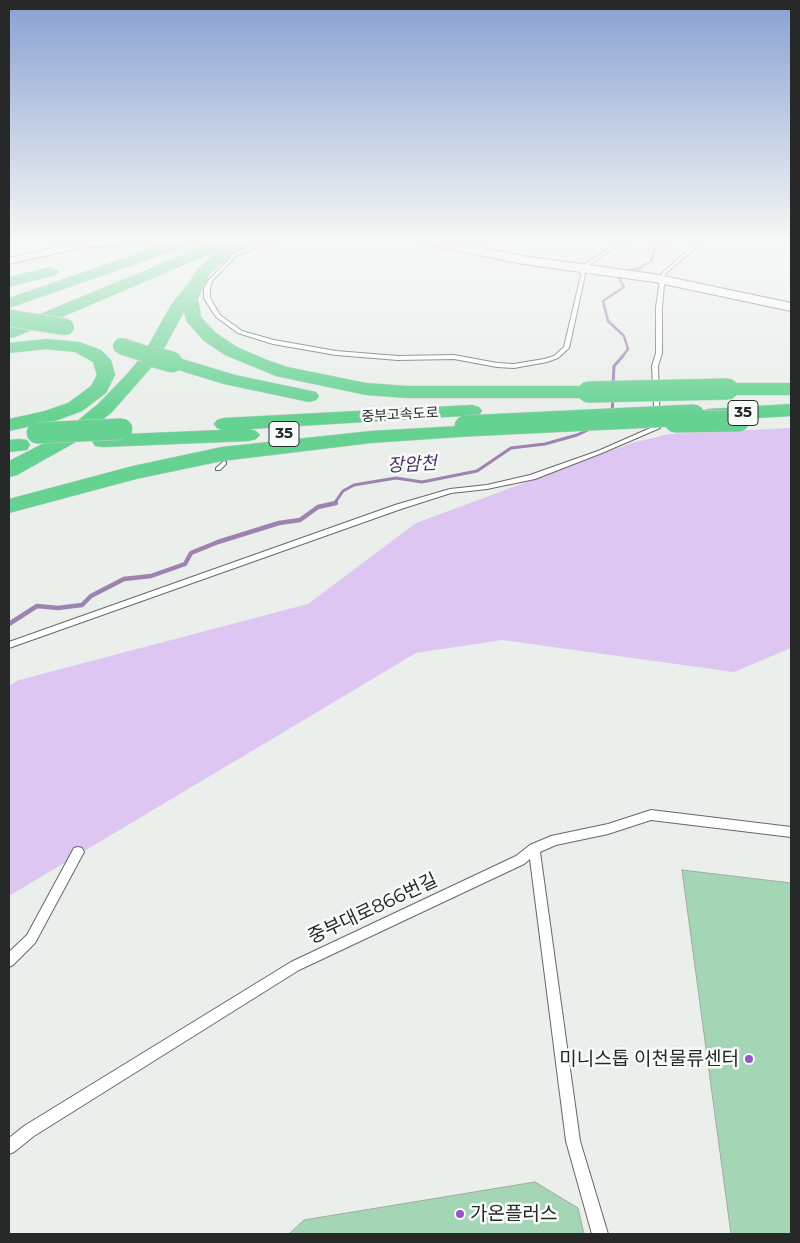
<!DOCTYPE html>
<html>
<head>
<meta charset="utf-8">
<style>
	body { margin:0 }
	#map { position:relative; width:800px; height:1243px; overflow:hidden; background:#eaefeb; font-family:Montserrat,sans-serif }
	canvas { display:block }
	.frame { position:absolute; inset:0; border:10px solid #272928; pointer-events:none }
</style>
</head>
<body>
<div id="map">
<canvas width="800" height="1243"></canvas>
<div class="frame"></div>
</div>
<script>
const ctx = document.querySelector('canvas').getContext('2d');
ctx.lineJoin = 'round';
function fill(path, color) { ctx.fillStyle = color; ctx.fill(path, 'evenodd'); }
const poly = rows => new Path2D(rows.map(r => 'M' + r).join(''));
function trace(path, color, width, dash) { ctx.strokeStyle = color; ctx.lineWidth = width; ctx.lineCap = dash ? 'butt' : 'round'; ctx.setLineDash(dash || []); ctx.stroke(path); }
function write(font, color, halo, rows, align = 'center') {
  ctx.font = font + ' Montserrat,"Noto Sans KR",sans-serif'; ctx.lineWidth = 5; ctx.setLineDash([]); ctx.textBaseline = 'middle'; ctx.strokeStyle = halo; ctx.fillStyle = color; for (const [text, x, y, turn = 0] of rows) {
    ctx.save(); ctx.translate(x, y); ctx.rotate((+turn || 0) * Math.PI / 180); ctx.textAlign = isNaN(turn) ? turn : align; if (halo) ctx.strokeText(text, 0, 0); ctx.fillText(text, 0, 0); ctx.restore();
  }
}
fill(poly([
	[791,428,791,648,734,672,502,640,416,653,9,896,9,686,19,680,308,604,416,523,632,443,669,434]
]), '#dec6f3');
trace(poly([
	[625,272,640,268,651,261,656,246,664,241],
	[617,274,624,287,603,301,608,321,624,336,628,349,622,357]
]), '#9c83b0', 2.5);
trace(poly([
	[613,386,614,366,623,356],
	[612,413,613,396],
	[334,504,343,491,354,485,396,478,422,482,477,471,511,448,545,444,577,435,592,428]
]), '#9c83b0', 3);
trace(poly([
	[9,624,37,606,58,608,82,605,91,596,124,579,151,576,185,564,191,553,218,542,279,523,300,520,318,507,336,503]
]), '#9c83b0', 4.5);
const building = poly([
	[682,870,791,883,791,1234,731,1234,682,870],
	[535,1182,578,1208,584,1234,289,1234,304,1220,535,1182]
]);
fill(building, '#a4d6b5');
trace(building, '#a4a8a5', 1);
trace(poly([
	[138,243,236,253]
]), '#c3c7c4', 9, [9, 5]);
const lane = poly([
	[620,241,625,241,584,268,585,275,569,348,558,358,547,362,514,368,497,367,454,359,398,360,336,355,273,344,238,333,216,317,204,298,204,289,208,281,236,252,238,252,238,254,212,281,210,289,210,298,220,315,242,331,274,340,336,351,398,356,454,355,497,363,514,364,544,359,554,356,564,347,581,275,579,268,620,241],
	[698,241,703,241,665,274,662,307,662,353,658,366,660,428,602,453,535,479,487,489,451,493,401,509,9,648,9,642,395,505,450,489,487,485,530,475,598,451,655,426,652,366,656,353,656,307,661,274,698,241],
	[224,461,226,462,226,464,220,470,216,470,216,468,224,461],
	[651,810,791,827,791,837,651,820,608,834,556,845,540,852,580,1141,608,1234,592,1234,566,1141,530,859,524,864,299,970,34,1136,14,1152,9,1154,9,1138,24,1126,291,962,516,856,530,845,551,836,608,824,651,810],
	[78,847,82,848,84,852,35,943,13,965,9,967,9,952,27,935,74,848,78,847]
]);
const street = poly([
	[84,241,141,241,142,243,138,246,84,247,9,264,9,258,84,241],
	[260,241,272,241,239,255,232,253,260,241]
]);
const secondary = poly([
	[424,241,449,241,523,256,654,274,791,303,791,311,654,282,523,264,430,245,424,241]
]);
const highway = poly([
	[174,241,195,241,193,244,9,308,9,298,174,241],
	[216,241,227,241,229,244,227,247,240,241,259,241,257,244,230,256,209,275,198,299,201,317,216,333,237,347,267,360,287,367,366,383,407,386,588,386,595,388,598,392,595,396,588,398,407,398,366,395,276,376,225,355,204,341,187,322,184,312,157,361,112,412,74,443,17,475,9,477,9,461,60,435,98,404,127,374,143,355,171,305,190,281,197,270,219,250,15,337,9,338,9,327,216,241],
	[51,267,56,269,59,272,56,275,9,287,9,277,51,267],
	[46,339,79,342,101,350,111,360,115,375,106,393,82,411,58,420,9,431,9,419,45,411,68,403,91,386,97,375,93,362,75,352,46,349,9,353,9,343,46,339],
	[172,356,235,375,316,392,319,396,316,400,309,402,224,384,165,366,163,362,165,358,172,356],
	[728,383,791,383,791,395,728,395,721,393,718,389,721,385,728,383],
	[791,404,791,416,708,421,701,419,698,415,701,411,708,409,791,404],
	[472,405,479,407,482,411,479,415,250,429,256,431,260,435,256,439,249,441,103,447,95,446,92,441,95,436,103,435,222,430,217,428,214,424,217,420,224,418,472,405],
	[495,424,502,426,505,430,502,434,371,443,222,461,136,479,9,513,9,499,133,466,222,447,371,431,495,424],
	[19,439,27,440,30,445,27,450,9,452,9,440,19,439]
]);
trace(lane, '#656967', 2);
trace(street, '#656967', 2);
trace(secondary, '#656967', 2);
trace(highway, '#cbcccb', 1);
fill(lane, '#fff');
fill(street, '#fff');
fill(secondary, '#fff');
fill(highway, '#66d292');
const highwayBridgeFar1 = poly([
	[9,318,66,327],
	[121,346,155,357]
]);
const highwayBridge = poly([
	[151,356,172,362],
	[588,392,728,389],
	[675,422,739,421],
	[465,426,694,415],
	[37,433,122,429]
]);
trace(highwayBridgeFar1, '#cbcccb', 18, []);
trace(highwayBridge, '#cbcccb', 22, []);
trace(highwayBridgeFar1, '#66d292', 16);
trace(highwayBridge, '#66d292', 21);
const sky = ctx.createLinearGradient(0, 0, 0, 415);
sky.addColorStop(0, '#89a0d2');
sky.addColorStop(0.58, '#f6f8f6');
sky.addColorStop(1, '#f6f8f600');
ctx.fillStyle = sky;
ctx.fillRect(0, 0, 800, 415);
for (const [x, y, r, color] of [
	[749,1059,5,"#9954c8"],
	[460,1214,5,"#9954c8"]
]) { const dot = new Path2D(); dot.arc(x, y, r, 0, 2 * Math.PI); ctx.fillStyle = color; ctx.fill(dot); trace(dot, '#f7fcf9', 2); }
write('14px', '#272928', '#f7fcf9', [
	["중부고속도로",400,415,-3]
]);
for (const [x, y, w] of [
	[743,413,30],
	[284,434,30]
]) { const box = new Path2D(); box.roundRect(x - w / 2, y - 12.5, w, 25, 4); ctx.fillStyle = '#f7fcf9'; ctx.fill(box); trace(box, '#272928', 1); }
write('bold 15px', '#272928', null, [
	["35",743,413],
	["35",284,434]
]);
write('italic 18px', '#52316a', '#f7fcf9', [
	["장암천",412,465,-3]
]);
write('19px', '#272928', '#f7fcf9', [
	["중부대로866번길",373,909,-25]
]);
write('19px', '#272928', '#f7fcf9', [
	["미니스톱 이천물류센터",739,1059],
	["가온플러스",470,1214,"left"]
], 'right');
</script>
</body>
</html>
